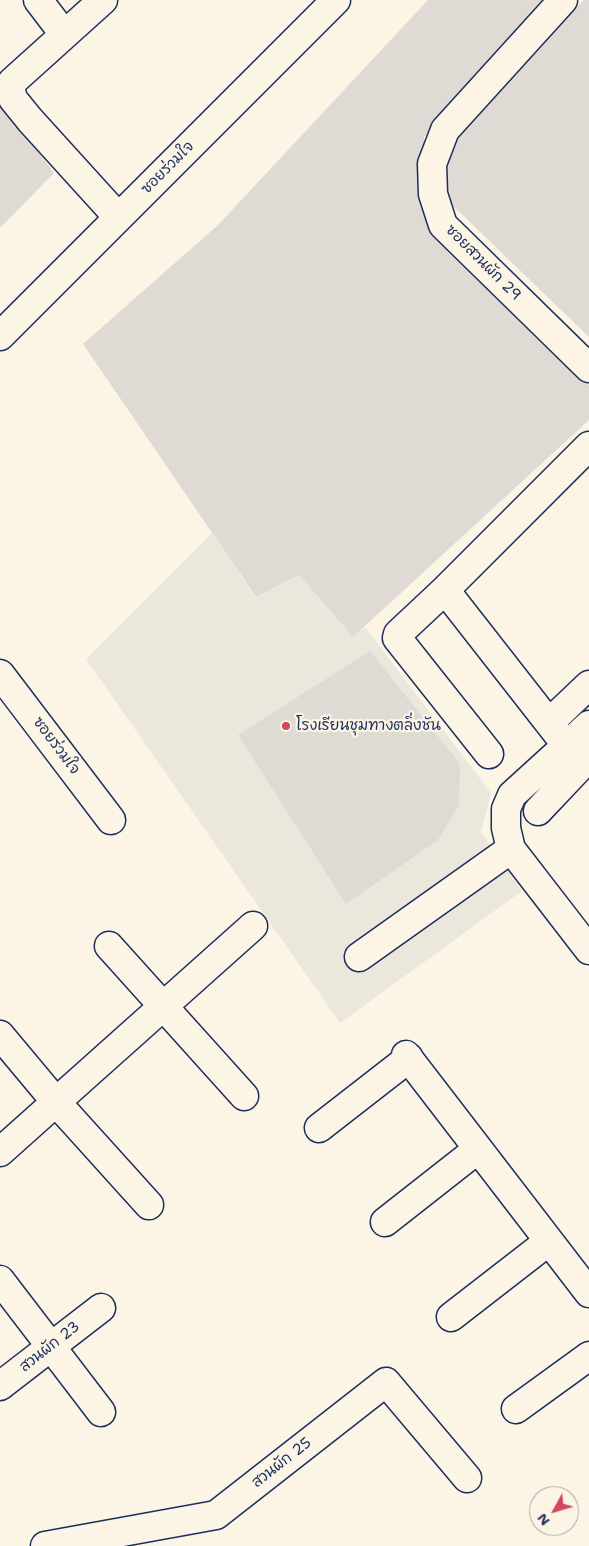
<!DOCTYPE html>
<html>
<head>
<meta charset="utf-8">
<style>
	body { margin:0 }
	#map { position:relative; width:589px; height:1546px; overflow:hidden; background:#fcf5e5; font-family:"Shantell Sans",sans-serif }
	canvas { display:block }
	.north { position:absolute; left:529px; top:1486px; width:50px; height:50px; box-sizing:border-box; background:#fcf5e5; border:1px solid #a2a6af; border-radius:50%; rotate:231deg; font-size:14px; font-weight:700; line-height:20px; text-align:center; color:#1b2f5e }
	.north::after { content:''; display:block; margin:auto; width:18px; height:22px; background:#d1495b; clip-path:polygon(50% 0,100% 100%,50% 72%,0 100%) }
</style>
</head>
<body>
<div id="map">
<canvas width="589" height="1546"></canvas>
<div class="north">N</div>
</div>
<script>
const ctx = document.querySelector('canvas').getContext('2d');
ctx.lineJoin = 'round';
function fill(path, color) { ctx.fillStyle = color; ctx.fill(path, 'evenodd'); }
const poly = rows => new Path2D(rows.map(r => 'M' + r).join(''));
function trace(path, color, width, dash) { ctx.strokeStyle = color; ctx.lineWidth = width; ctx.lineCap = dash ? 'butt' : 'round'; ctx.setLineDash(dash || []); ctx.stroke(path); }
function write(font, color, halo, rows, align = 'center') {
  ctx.font = font + ' "Shantell Sans","Playpen Sans Thai",sans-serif'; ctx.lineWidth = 4.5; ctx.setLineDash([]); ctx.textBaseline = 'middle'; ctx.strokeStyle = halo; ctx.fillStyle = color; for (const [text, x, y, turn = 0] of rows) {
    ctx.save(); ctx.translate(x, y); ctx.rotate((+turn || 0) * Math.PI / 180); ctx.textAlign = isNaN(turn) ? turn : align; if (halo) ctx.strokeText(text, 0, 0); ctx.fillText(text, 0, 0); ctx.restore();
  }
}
fill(poly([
	[212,533,255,597,299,575,353,637,365,627,491,793,481,832,522,891,340,1023,86,659]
]), '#ece7dc');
fill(poly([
	[428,0,543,0,424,137,423,200,436,238,589,385,589,420,353,637,299,575,256,597,83,344,218,225],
	[584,0,589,0,589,337,447,200,437,150],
	[0,102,54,173,0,228],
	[370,651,460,764,459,805,438,840,346,904,238,735]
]), '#dfdbd4');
const minor = poly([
	[38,0,64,34],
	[103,0,12,82,10,87,13,99,30,120,118,217],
	[563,0,445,130,432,164,433,194,443,225,589,368],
	[0,336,336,0],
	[445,590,589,446],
	[0,674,111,820],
	[549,723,589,685],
	[589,725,512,795,506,809,506,828,511,849,589,950],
	[489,754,397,638,398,634,445,590,567,746],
	[538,811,589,757],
	[109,946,244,1096],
	[359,957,511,849],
	[0,1035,56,1102,149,1205],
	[406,1055,589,1293],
	[319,1128,409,1058],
	[0,1152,253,926],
	[385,1222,478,1149],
	[0,1280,101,1412],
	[451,1317,549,1241],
	[0,1386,101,1308],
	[516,1409,589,1356],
	[45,1546,216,1515,386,1382,467,1478]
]);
trace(minor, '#1b2f5e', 31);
trace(minor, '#fcf5e5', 28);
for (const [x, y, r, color] of [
	[286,726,5,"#d1495b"]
]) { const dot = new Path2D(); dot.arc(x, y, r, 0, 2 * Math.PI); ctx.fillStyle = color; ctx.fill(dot); trace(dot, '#fcf5e5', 2); }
write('15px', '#1b2f5e', '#fcf5e5', [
	["ซอยร่วมใจ",168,168,-45],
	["ซอยสวนผัก 29",483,263,45],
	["ซอยร่วมใจ",56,746,53],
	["สวนผัก 23",50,1347,-38],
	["สวนผัก 25",282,1463,-38]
]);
write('15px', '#1b2f5e', '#fcf5e5', [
	["โรงเรียนชุมทางตลิ่งชัน",296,726]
], 'left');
</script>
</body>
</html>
